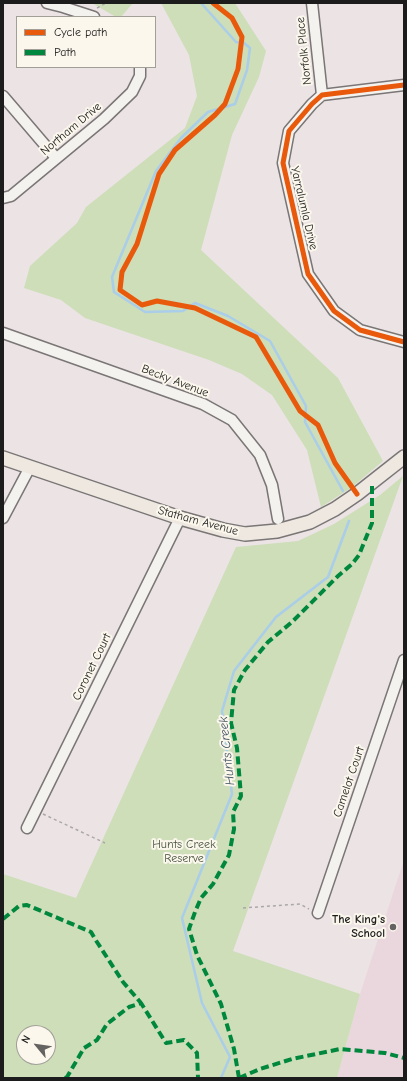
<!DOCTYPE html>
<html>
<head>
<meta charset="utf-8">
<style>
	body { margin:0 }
	#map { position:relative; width:407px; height:1081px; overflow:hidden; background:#ece3e4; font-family:"Comic Neue",sans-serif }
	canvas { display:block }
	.frame { position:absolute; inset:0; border:4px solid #1c1c1c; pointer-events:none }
	.legend { position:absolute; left:16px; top:16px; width:140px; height:52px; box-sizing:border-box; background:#fbf7ec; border:1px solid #a29f99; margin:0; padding:5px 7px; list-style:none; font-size:12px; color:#1c1c1c }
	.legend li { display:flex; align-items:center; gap:8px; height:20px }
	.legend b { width:20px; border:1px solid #a29f99 }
	.north { position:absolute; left:16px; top:1025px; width:40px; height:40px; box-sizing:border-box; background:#fbf7ec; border:1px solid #a29f99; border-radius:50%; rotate:299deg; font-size:11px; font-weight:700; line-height:16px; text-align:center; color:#1c1c1c }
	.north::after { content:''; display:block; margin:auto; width:14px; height:18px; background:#656262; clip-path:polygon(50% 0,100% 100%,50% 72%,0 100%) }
</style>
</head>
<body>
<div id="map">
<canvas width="407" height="1081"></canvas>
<div class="frame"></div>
<ul class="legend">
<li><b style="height:5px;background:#e8590c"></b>Cycle path</li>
<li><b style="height:5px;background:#00873e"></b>Path</li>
</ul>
<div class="north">N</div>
</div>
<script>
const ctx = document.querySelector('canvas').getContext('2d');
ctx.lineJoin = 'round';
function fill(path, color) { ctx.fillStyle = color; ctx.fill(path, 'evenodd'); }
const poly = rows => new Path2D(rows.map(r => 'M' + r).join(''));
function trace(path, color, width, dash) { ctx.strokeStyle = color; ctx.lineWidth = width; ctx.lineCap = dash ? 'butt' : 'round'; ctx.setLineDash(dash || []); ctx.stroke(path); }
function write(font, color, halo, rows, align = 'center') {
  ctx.font = font + ' "Comic Neue",sans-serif'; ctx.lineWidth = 4; ctx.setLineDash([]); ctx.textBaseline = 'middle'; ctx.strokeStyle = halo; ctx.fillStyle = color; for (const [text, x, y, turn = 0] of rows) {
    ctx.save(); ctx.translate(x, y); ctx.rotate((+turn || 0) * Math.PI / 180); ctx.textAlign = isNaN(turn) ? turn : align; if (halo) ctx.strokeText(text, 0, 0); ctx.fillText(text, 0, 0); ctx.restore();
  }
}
fill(poly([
	[404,860,404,1078,337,1078,360,994]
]), '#ead7dd');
fill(poly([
	[92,3,133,3,121,17,116,17],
	[161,3,235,3,266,51,259,77,232,135,201,250,338,378,383,461,351,488,321,507,307,450,272,395,242,374,209,360,85,318,61,300,24,288,30,266,77,223,86,207,185,128,197,96,189,55],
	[403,476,233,951,360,994,337,1078,3,1078,3,874,76,898,236,547,298,541,334,524,380,495],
	[24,1033,48,1033,48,1057,24,1057]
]), '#cddeb9');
trace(poly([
	[201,3,236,42,244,43,250,48,247,70,235,104,208,112,181,138,156,171,112,277,114,292,145,312,183,311,195,303,228,316,270,341,306,406,305,422,343,491],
	[221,1078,230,1057,202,1003,182,918,232,794,222,711,234,671,276,617,328,577,349,521]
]), '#aacde9', 2.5);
const minor = poly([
	[47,3,63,7,94,17],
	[312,3,322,95],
	[404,85,322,95,312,104,289,131,283,163,308,274,334,311,360,330,404,342],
	[3,96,56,158],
	[3,198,11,196,104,119,132,92,140,76,140,67],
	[3,333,203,404,232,420,260,455,272,485,278,519],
	[3,518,30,467],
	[27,828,180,518],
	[318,913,404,660]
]);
const major = poly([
	[3,458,180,518,223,530,245,534,277,531,310,522,335,509,357,494,404,457]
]);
trace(minor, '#7a7676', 13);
trace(major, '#7a7676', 16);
trace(poly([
	[97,8,106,3],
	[43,814,105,843],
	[243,908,300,904,309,909]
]), '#aba8a7', 1.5, [3, 3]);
trace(minor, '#f4f2ef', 10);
trace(major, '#eee8e1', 13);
trace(poly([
	[3,919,19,906,27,905,91,932,95,939,123,982,141,1003],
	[65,1078,67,1077,84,1048,97,1040,107,1024,129,1007,141,1003,166,1043,184,1040,197,1053,198,1078],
	[239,1078,234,1049,221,1004,197,955,189,929,195,912,201,898,213,884,229,855,234,829,233,812,241,796,237,748,231,723,234,690,245,670,268,642,292,622,338,576,352,564,359,555,372,523,372,484],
	[239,1078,260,1069,292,1059,340,1049,385,1053,404,1058]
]), '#00873e', 4, [8, 4]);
trace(poly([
	[213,3,232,18,242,37,238,69,225,104,215,115,175,150,159,174,137,244,122,272,120,290,142,305,157,301,195,308,256,337,300,411,318,425,335,463,357,494],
	[404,85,322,95,312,104,289,131,283,163,308,274,334,311,360,330,404,342]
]), '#e8590c', 5);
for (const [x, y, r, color] of [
	[393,927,4,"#656262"]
]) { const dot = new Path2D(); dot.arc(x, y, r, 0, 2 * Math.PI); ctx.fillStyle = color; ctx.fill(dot); trace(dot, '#fbf7ec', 1.5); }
write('12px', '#1c1c1c', '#fbf7ec', [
	["Norfolk Place",304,51,-96],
	["Northam Drive",71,129,-40],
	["Yarralumla Drive",304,208,77],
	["Becky Avenue",175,381,21],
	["Statham Avenue",198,521,15],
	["Coronet Court",92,667,-64],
	["Camelot Court",349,782,-71]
]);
write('12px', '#4a5540', '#fbf7ec', [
	["Hunts Creek",184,845],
	["Reserve",184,859]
]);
write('bold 12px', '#1c1c1c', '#fbf7ec', [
	["The King's",385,920],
	["School",385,934]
], 'right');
write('italic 13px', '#445664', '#fbf7ec', [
	["Hunts Creek",227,751,-96]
]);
</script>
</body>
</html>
